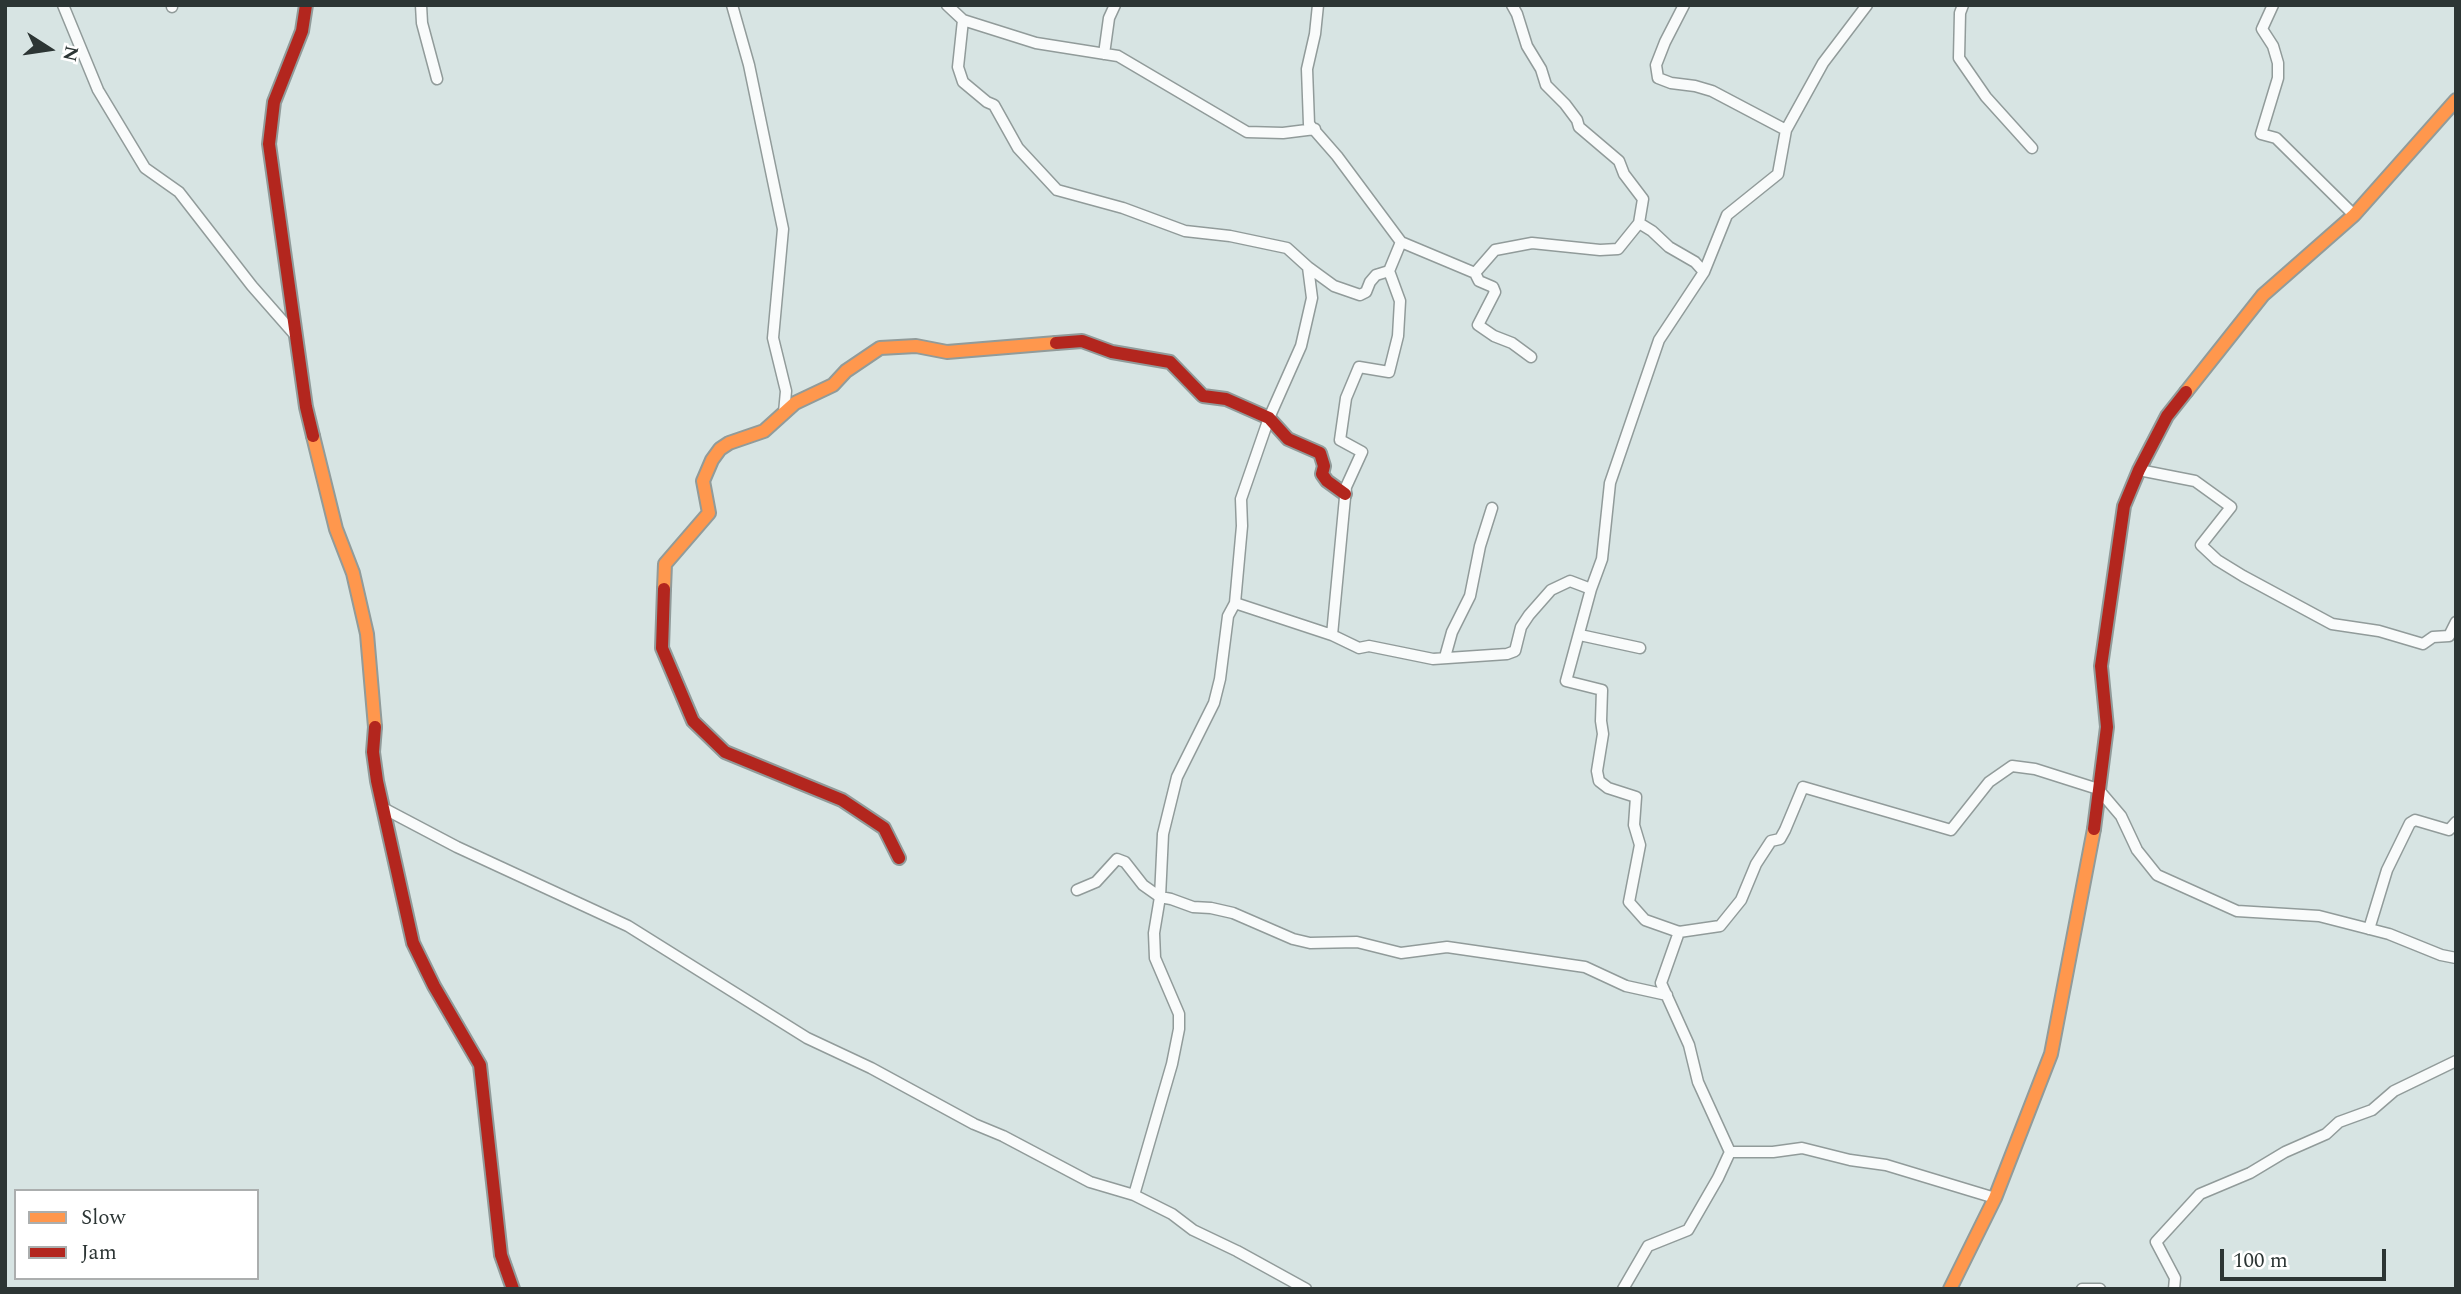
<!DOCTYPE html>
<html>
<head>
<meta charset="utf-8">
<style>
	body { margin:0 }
	#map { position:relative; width:2461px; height:1294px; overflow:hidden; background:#d7e4e3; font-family:Spectral,serif }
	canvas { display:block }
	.frame { position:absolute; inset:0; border:7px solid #2c3534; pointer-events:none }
	.legend { position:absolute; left:14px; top:1189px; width:245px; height:91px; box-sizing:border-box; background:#fff; border:2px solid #abaeae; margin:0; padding:9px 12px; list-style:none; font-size:21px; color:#2c3534 }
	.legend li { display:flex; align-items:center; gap:14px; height:35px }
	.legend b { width:35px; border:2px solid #abaeae }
	.north { position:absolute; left:14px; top:14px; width:70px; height:70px; -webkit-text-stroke:5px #fff; paint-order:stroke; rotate:102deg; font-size:19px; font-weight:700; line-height:28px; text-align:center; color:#2c3534 }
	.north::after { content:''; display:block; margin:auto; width:24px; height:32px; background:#2c3534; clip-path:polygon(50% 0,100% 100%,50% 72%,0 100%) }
	.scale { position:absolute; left:2220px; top:1249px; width:166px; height:32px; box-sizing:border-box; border:4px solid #2c3534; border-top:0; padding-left:9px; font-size:21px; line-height:24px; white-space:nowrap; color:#2c3534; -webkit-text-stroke:5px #fff; paint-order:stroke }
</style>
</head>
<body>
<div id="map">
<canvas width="2461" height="1294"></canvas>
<div class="frame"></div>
<ul class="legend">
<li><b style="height:9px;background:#ff974d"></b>Slow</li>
<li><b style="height:9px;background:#b3261e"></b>Jam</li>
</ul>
<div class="north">N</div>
<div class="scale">100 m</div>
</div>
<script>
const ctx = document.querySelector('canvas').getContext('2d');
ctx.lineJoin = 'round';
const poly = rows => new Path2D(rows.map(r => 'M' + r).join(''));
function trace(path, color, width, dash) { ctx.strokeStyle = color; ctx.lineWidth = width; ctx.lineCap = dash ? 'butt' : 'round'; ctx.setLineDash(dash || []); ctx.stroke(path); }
const street = poly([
	[63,5,98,90,145,168,179,192,252,286,295,335],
	[172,5,172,7],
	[421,5,422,23,437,79],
	[732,5,749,65,783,229,773,338,786,391,784,413],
	[947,5,963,20,1036,43,1118,56,1247,132,1283,133,1315,129],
	[1318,5,1315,34,1307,69,1309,124,1337,156,1401,242,1475,273,1479,281,1493,287,1495,292,1478,325,1494,336,1512,343,1531,357],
	[1512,5,1517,14,1527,46,1541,69,1546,85,1565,104,1577,120,1579,127,1619,161,1624,174,1643,199,1639,223],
	[1684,5,1665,42,1656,65,1658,78,1671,83,1695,86,1712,91,1786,130],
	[1963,5,1960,13,1959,58,1986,97,2032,148],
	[2273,5,2262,29,2273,46,2278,63,2278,78,2261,134,2276,138,2354,215],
	[963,20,958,67,963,82,987,102,994,105,1018,148,1057,190,1123,208,1185,231,1230,236,1287,248,1308,267,1312,298,1301,346,1269,418,1241,499,1242,526,1235,603,1332,635],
	[1104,54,1109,18,1115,5],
	[1401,242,1389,271,1400,301,1398,336,1389,372,1359,367,1346,398,1340,440,1362,452,1346,487,1332,635,1359,648,1369,646,1433,659,1507,654,1515,651,1521,627,1529,615,1551,590,1570,581,1591,589],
	[1308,267,1334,286,1360,295,1366,292,1370,282,1376,275,1389,271],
	[1475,273,1495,250,1532,243,1600,250,1618,249,1639,223,1652,231,1669,247,1695,262,1704,272],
	[2139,470,2195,481,2231,507,2201,545,2217,560,2243,576,2332,624,2379,631,2423,644,2433,637,2449,636,2456,622],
	[1580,635,1640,648],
	[1445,657,1452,632,1470,596,1480,546,1492,508],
	[383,808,457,847,628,926,807,1038,871,1068,974,1124,1003,1136,1090,1182,1134,1195,1172,1214,1193,1230,1237,1251,1306,1289],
	[1077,890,1096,882,1117,859,1125,862,1143,885,1160,897,1171,899,1193,907,1211,908,1233,913,1293,939,1310,943,1357,942,1401,953,1447,947,1585,967,1626,986,1667,995],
	[2369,929,2387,870,2410,823,2415,820,2449,830,2456,822],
	[1679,932,1645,920,1629,902,1640,845,1634,825,1636,797,1608,788,1599,781,1597,771,1603,734,1601,721,1602,690,1566,681,1591,589,1602,559,1610,483,1659,340,1704,272,1727,215,1778,174,1786,130,1823,63,1867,5],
	[1730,1152,1698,1082,1689,1045,1661,983,1679,932,1720,926,1741,900,1756,864,1771,841,1780,839,1785,830,1803,787,1951,830,1989,782,2012,766,2035,769,2098,789,2121,816,2137,850,2157,875,2237,911,2319,916,2389,934,2441,955,2456,958],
	[1730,1152,1773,1152,1802,1148,1850,1160,1886,1165,1995,1198],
	[1134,1195,1172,1064,1179,1029,1179,1014,1155,958,1154,933,1160,897,1163,834,1177,777,1214,703,1220,679,1228,616,1235,603],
	[1623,1289,1648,1246,1688,1230,1718,1178,1730,1152],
	[2082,1289,2100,1289],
	[2174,1289,2175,1278,2156,1242,2200,1194,2250,1173,2285,1152,2326,1134,2339,1122,2372,1110,2394,1091,2456,1061]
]);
const slow = poly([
	[2186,392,2263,295,2354,215,2456,100],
	[313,436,336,529,353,573,367,634,375,727],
	[664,589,665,564,709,513,703,481,712,460,720,449,729,443,764,431,795,403,833,385,846,371,880,348,916,346,947,352,1056,343],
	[1950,1289,1995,1198,2051,1054,2094,829]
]);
const jam = poly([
	[306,5,302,31,274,102,269,144,306,407,313,436],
	[1056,343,1082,341,1112,352,1170,362,1203,396,1226,399,1269,418,1288,439,1320,453,1324,466,1322,474,1327,481,1345,494],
	[664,589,662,648,693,721,725,752,842,800,884,828,899,858],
	[375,727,373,752,377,781,413,943,434,986,480,1065,501,1255,513,1289],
	[2094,829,2107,727,2101,666,2124,506,2139,470,2167,416,2186,392]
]);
trace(street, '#919b9a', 13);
trace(slow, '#919b9a', 16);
trace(jam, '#919b9a', 16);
trace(street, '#f9fbfb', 10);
trace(slow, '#ff974d', 12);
trace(jam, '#b3261e', 12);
</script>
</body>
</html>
